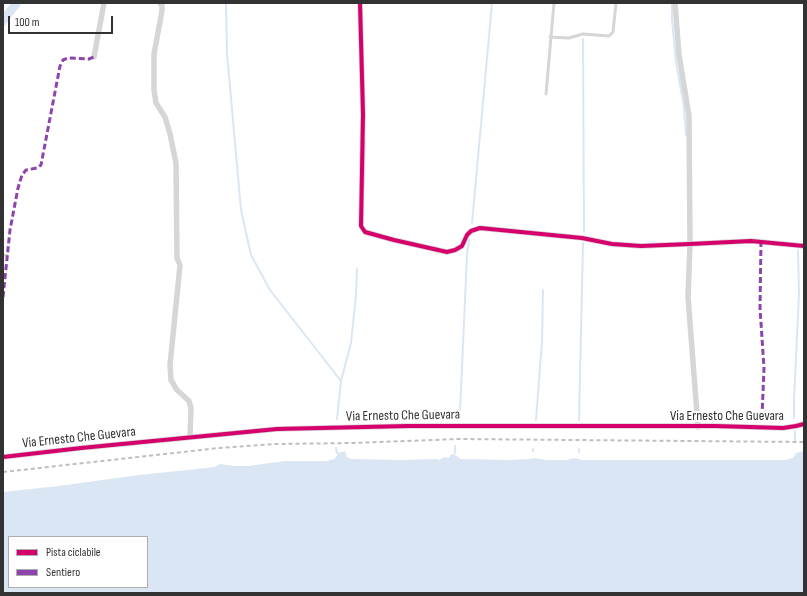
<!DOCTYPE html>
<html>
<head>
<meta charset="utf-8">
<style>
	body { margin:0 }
	#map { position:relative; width:807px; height:596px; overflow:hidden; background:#fff; font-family:"Sofia Sans Condensed",sans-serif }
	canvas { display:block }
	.frame { position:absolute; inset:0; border:4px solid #323232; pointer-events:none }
	.legend { position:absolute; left:8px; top:536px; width:140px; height:52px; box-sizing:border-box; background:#fff; border:1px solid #adadad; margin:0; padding:5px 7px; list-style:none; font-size:12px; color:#323232 }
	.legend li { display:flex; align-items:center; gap:8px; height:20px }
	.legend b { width:20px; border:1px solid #adadad }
	.scale { position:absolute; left:8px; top:16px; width:105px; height:18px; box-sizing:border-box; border:2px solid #323232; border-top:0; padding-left:5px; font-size:12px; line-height:14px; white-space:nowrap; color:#323232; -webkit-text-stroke:3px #fff; paint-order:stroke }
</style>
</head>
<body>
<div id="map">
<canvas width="807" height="596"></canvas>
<div class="frame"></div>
<ul class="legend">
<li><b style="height:5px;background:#d6006c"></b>Pista ciclabile</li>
<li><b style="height:5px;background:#8e44ad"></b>Sentiero</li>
</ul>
<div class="scale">100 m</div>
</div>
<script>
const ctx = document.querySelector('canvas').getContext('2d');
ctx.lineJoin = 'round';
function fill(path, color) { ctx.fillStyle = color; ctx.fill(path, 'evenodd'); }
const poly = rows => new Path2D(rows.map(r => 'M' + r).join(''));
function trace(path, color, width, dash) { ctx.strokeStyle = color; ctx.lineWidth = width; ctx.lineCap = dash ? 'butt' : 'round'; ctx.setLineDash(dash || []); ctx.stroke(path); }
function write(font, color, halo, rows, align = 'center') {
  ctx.font = font + ' "Sofia Sans Condensed",sans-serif'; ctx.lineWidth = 4; ctx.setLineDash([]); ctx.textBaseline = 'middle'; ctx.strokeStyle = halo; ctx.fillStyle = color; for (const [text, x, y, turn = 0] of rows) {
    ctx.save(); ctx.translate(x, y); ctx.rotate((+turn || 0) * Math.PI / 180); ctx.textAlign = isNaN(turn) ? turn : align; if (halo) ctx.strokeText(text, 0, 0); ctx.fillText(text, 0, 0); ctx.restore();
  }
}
fill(poly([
	[11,3,22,3,3,28,3,13],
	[345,451,347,457,351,459,400,460,438,459,439,460,445,457,449,458,451,454,454,454,461,459,509,460,531,459,533,458,547,460,567,460,574,458,582,460,785,460,793,458,796,453,804,451,804,593,3,593,3,492,58,486,139,475,206,468,215,467,220,464,234,466,248,466,285,461,327,461,334,459,337,456,338,453],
	[9,537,147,537,147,587,9,587]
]), '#dbe6f4');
trace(poly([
	[226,3,227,53,241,210,251,255,270,290,341,381],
	[672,3,672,19,676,62,684,107,686,135],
	[583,39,584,232],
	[364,186,365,140],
	[472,223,492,3],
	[794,418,794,400,799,294,798,250],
	[337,419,341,381,351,343,356,295,357,269],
	[458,420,460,411,467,255,469,240],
	[536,420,542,341,543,290],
	[579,420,583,243],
	[795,431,795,442],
	[336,448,337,453],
	[579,449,579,452],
	[533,451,533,449],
	[455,453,455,446]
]), '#dbe6f4', 2);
trace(poly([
	[550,37,569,38,583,34,609,36,613,32,616,3],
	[546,94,554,3],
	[3,255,7,256]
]), '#d6d6d6', 3);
trace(poly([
	[160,3,162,6,162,11,154,54,154,90,156,103,165,117,170,134,176,163,177,258,180,265,170,365,171,380,177,390,189,401,191,408,190,437],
	[360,3,363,114,361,226,365,232,394,240,447,252,455,250,462,246,467,235,471,231,480,228,582,238,612,244,641,246,690,244,751,241,804,246],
	[675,3,679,55,689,116,690,244,688,297,698,427],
	[94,57,104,3],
	[3,457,81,448,277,429,408,426,715,426,783,428,796,426,804,424]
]), '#d6d6d6', 5.5);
trace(poly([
	[3,472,219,448,276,444,353,443,459,439,804,442]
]), '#bebebe', 2, [4, 3]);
trace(poly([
	[761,241,760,308,764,368,762,416],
	[3,297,10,230,18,188,22,175,26,170,37,168,41,165,60,66,63,60,68,58,89,59,94,57]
]), '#8e44ad', 3, [6, 3]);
trace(poly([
	[360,3,363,114,361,226,365,232,394,240,447,252,455,250,462,246,467,235,471,231,480,228,582,238,612,244,641,246,690,244,751,241,804,246],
	[3,457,81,448,277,429,408,426,715,426,783,428,796,426,804,424]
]), '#d6006c', 4);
write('14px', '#323232', '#fff', [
	["Via Ernesto Che Guevara",403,416,-1],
	["Via Ernesto Che Guevara",727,416],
	["Via Ernesto Che Guevara",79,438,-6]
]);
</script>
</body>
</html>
